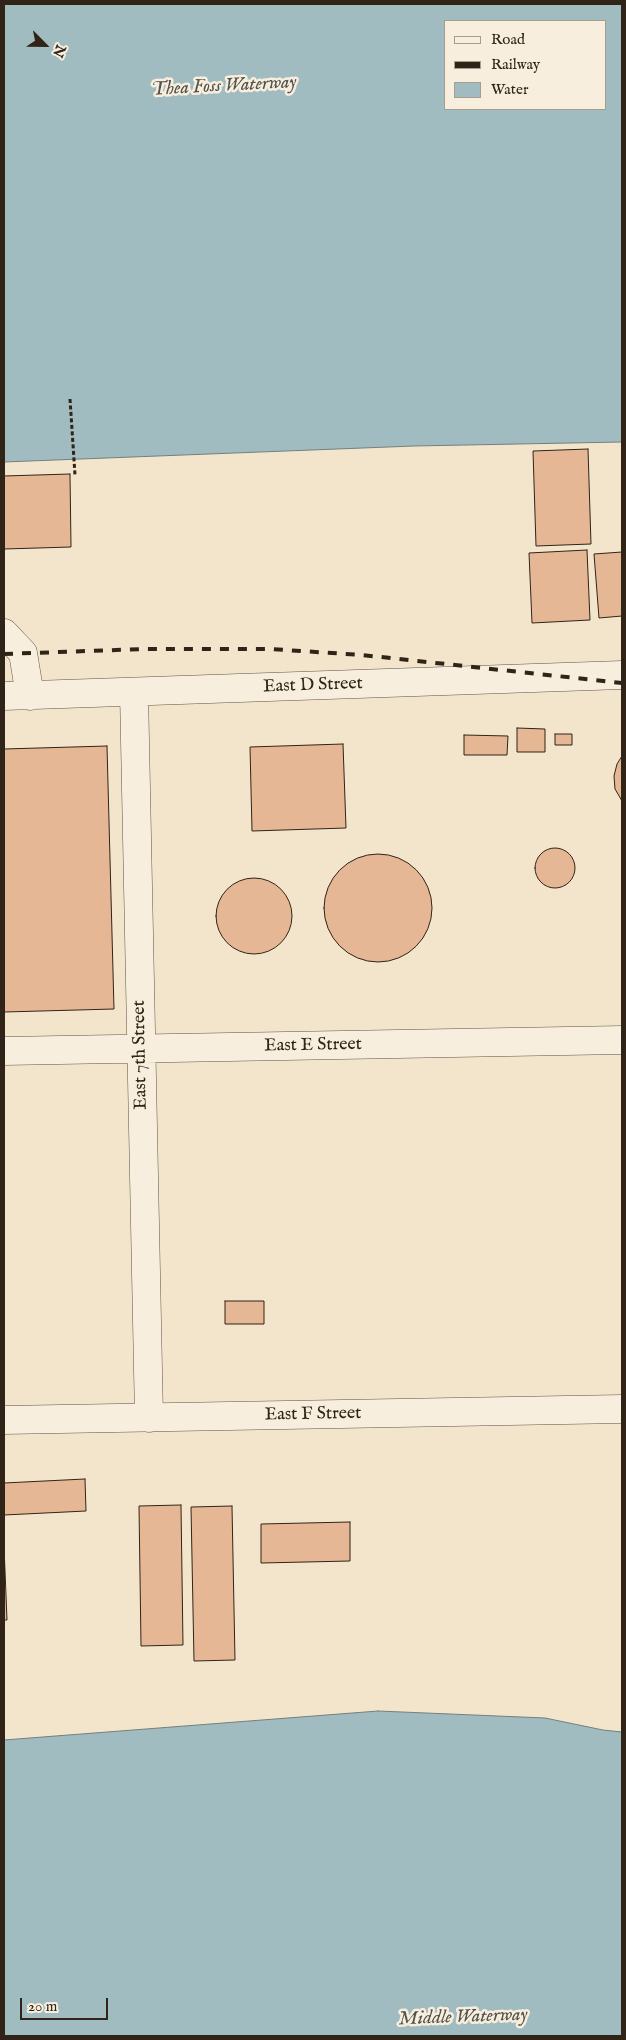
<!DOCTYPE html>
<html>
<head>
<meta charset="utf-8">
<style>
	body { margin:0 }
	#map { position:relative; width:626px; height:2040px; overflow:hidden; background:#f3e5cc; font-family:"IM FELL English",serif }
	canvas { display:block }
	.frame { position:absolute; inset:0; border:5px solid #302317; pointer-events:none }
	.legend { position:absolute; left:444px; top:20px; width:162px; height:90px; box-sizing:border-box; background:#f7eede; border:1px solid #a79d8e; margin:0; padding:6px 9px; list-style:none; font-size:15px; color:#302317 }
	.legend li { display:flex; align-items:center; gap:10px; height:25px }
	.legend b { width:25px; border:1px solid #a79d8e }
	.north { position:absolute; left:20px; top:20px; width:50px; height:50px; -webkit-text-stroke:4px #f7eede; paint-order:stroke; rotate:113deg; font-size:14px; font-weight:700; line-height:20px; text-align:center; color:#302317 }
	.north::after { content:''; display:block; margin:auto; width:18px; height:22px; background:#302317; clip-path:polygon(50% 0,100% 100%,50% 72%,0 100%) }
	.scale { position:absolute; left:20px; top:1998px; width:88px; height:22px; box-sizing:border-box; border:2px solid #302317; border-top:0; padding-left:6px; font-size:15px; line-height:18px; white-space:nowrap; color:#302317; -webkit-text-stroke:4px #f7eede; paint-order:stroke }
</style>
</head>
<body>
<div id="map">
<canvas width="626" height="2040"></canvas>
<div class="frame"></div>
<ul class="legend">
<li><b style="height:6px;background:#f7eede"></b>Road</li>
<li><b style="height:6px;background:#302317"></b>Railway</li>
<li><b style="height:14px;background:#a0bcc1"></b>Water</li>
</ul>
<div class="north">N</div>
<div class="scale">20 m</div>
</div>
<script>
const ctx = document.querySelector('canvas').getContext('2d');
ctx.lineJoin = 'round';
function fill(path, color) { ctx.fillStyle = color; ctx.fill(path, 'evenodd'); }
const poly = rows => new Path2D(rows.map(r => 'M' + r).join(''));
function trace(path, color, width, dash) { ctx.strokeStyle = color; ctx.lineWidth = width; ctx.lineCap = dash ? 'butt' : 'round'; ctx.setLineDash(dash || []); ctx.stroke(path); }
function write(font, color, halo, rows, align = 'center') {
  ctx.font = font + ' "IM FELL English",serif'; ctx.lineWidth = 5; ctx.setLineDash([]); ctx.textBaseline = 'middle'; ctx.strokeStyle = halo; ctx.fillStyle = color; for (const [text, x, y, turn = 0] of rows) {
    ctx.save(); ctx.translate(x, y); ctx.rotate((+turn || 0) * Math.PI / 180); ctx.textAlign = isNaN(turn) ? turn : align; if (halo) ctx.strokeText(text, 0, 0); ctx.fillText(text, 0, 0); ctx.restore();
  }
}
const water = poly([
	[4,4,622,4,622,442,414,446,4,462,4,4],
	[445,21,605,21,605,109,445,109,445,21],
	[378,1711,545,1718,603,1730,622,1732,622,2036,4,2036,4,1740,378,1711]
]);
fill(water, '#a0bcc1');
trace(water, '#737f7d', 1);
const building = poly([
	[588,449,591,544,536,546,533,451,588,449],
	[70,474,71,547,4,549,4,476,70,474],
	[587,550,590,620,532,623,529,553,587,550],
	[622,552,622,616,599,618,594,554,622,552],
	[517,728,545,729,545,752,517,752,517,728],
	[555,734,572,734,572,745,555,745,555,734],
	[464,735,508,736,507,755,464,755,464,735],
	[343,744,346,828,252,831,250,747,343,744],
	[107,746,114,1009,4,1012,4,749,107,746],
	[622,756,622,801,615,789,614,776,617,764,622,756],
	'535 868a20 20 0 1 1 40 0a20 20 0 1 1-40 0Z',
	'324 908a54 54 0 1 1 108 0a54 54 0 1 1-108 0Z',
	'216 916a38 38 0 1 1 76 0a38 38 0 1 1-76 0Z',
	[225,1301,264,1301,264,1324,225,1324,225,1301],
	[85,1479,86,1511,4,1515,4,1483,85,1479],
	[181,1505,183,1645,141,1646,139,1506,181,1505],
	[232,1506,235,1660,194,1661,191,1507,232,1506],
	[350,1522,350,1561,261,1563,261,1524,350,1522],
	[4,1546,7,1620,4,1620,4,1546]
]);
fill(building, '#e6b795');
trace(building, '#302317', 1);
const minor = poly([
	[4,633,23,653,30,696],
	[134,692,149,1418],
	[4,696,622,675],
	[4,1051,622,1040],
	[4,1420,622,1409]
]);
trace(minor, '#615444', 29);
trace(poly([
	[70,399,75,475]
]), '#302317', 3, [4, 2.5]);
trace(minor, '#f7eede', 28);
trace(poly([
	[4,654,144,649,270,649,362,655,622,683]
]), '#302317', 4, [9, 9]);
write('18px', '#302317', '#f7eede', [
	["East D Street",313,686,-2],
	["East E Street",313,1046,-1],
	["East 7th Street",141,1055,-91],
	["East F Street",313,1415,-1]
]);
write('italic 19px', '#52514a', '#f7eede', [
	["Thea Foss Waterway",224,87,-3],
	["Middle Waterway",463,2018,-2]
]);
</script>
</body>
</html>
